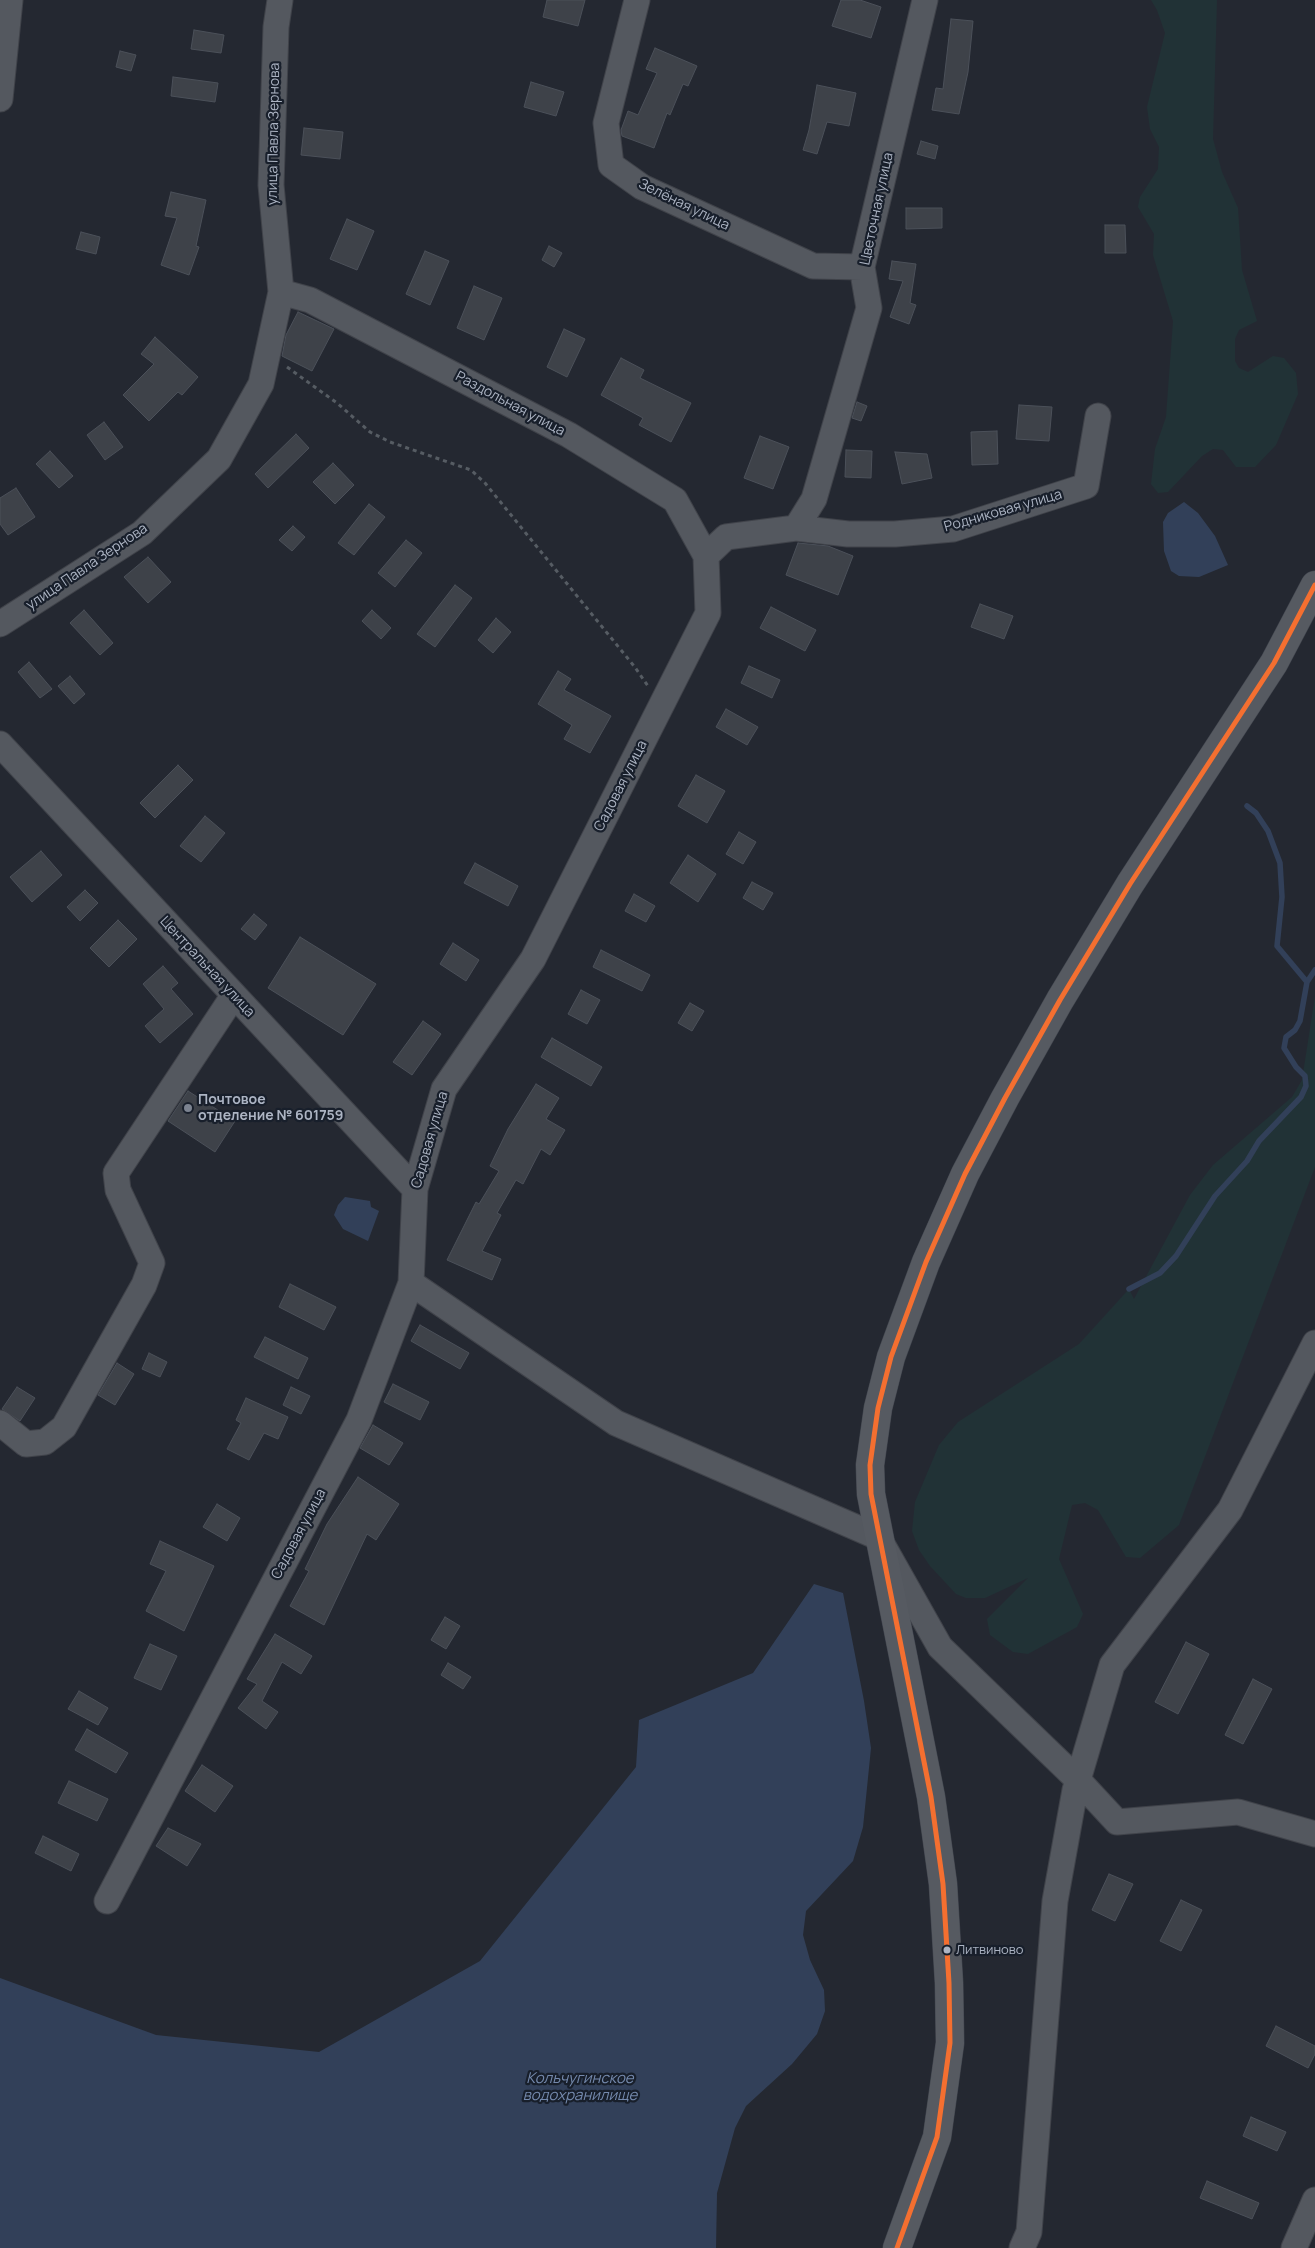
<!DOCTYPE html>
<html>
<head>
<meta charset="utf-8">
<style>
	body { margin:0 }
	canvas { display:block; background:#242831 }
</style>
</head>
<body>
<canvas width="1315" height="2248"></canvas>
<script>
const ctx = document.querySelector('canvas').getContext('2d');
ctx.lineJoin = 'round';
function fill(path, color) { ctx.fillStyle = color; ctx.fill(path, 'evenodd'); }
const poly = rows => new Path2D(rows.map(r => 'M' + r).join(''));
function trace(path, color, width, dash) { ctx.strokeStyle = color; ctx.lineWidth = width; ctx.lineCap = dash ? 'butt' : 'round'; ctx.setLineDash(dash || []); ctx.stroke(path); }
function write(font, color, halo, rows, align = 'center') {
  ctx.font = font + ' Manrope,sans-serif'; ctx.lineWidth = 4.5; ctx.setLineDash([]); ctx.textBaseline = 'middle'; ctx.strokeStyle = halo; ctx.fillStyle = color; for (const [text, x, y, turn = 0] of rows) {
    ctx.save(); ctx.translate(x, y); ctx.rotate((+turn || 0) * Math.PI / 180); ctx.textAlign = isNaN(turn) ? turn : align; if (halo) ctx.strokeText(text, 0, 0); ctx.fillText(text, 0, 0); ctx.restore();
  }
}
fill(poly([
	[1151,0,1217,0,1213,139,1222,172,1238,208,1242,270,1257,321,1239,330,1235,339,1235,361,1239,368,1248,372,1273,356,1284,358,1296,373,1298,394,1276,445,1255,467,1236,467,1223,450,1213,449,1202,456,1168,492,1158,493,1151,484,1155,449,1166,417,1173,321,1153,255,1154,234,1138,207,1140,197,1158,169,1159,147,1150,129,1147,107,1165,33,1157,10],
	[1315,996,1315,1167,1179,1525,1140,1558,1126,1557,1098,1510,1085,1503,1072,1505,1059,1559,1083,1614,1077,1627,1028,1654,1013,1652,990,1635,987,1619,1028,1578,985,1598,966,1598,956,1594,930,1566,919,1550,912,1531,915,1502,939,1445,958,1422,1079,1344,1129,1289,1134,1299,1190,1195,1213,1165,1292,1097,1302,1080]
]), '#213236');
fill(poly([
	[1184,502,1198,513,1215,536,1228,565,1199,577,1179,576,1171,571,1164,551,1163,522,1168,513],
	[345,1197,370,1201,371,1207,379,1211,368,1241,343,1229,334,1215,338,1205],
	[814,1584,843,1593,864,1701,871,1748,863,1827,853,1861,806,1911,803,1935,810,1960,824,1990,825,2011,817,2034,792,2064,746,2106,735,2128,717,2193,716,2248,0,2248,0,1978,156,2035,319,2052,480,1961,636,1767,639,1720,753,1673]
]), '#324059');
trace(poly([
	[1307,982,1315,970],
	[1129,1289,1160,1273,1176,1256,1215,1196,1247,1161,1259,1141,1301,1097,1306,1086,1305,1076,1296,1067,1284,1048,1286,1037,1295,1030,1300,1021,1307,982,1277,946,1282,897,1280,863,1268,831,1256,813,1247,806]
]), '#324059', 5.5);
const building = poly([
	[547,0,585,0,578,26,543,17,547,0],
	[841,0,860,0,881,7,871,38,832,26,841,0],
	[951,19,973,21,968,72,959,114,932,110,936,88,943,89,951,19],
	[194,30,224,35,221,53,191,49,194,30],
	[655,48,697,66,688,86,683,84,670,115,667,113,654,148,622,136,621,130,628,111,638,115,657,73,646,69,655,48],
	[120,51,136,55,131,71,116,67,120,51],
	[173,77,218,83,215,102,171,96,173,77],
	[531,82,564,92,556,116,524,107,531,82],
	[817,85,856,93,849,126,827,122,817,154,803,150,809,130,817,85],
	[304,128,343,132,340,159,301,155,304,128],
	[921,141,938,146,935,159,917,154,921,141],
	[171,192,206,200,196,246,199,247,189,275,161,265,177,218,165,216,171,192],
	[906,208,942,208,942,228,906,229,906,208],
	[347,219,374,231,357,270,330,259,347,219],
	[1105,225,1125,225,1126,253,1105,253,1105,225],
	[81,232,100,237,96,254,76,249,81,232],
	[549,246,562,253,554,267,542,260,549,246],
	[425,251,449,261,430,305,406,294,425,251],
	[892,261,916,264,910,303,916,305,909,324,890,317,903,281,889,279,892,261],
	[474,286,502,298,484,340,457,328,474,286],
	[298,312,334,329,312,371,282,356,286,335,298,312],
	[564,329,585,339,567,377,547,367,564,329],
	[155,337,198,377,182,395,178,392,149,421,123,395,154,364,141,354,155,337],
	[621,358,644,370,640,378,691,403,671,442,639,425,643,418,601,395,621,358],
	[857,402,867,406,861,421,852,418,857,402],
	[1019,405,1052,407,1049,441,1016,439,1019,405],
	[104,422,123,447,105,460,87,435,104,422],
	[997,431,998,464,972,465,971,432,997,431],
	[296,434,309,448,268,488,255,474,296,434],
	[760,436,789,447,773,489,744,478,760,436],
	[846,450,872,451,871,478,845,477,846,450],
	[50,451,73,476,59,488,36,464,50,451],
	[895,452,927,454,932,478,902,484,895,452],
	[333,463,354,485,335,504,313,482,333,463],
	[16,488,35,517,8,535,0,524,0,498,16,488],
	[369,504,385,517,354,555,338,543,369,504],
	[293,526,305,537,292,551,279,540,293,526],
	[406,540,422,553,395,587,378,573,406,540],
	[798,543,828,546,853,556,838,595,786,575,798,543],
	[148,557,171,582,148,603,124,577,148,557],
	[455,585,472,598,435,647,417,634,455,585],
	[980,604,1013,616,1004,639,971,627,980,604],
	[771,607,816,630,805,651,760,628,771,607],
	[84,610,113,643,100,655,70,623,84,610],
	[372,610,391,628,381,639,362,621,372,610],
	[496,618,511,632,493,653,478,640,496,618],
	[29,662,52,689,40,698,18,672,29,662],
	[749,666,780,680,772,698,741,683,749,666],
	[558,671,571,679,564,690,611,716,590,753,564,739,572,725,538,704,558,671],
	[70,676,85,694,74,704,58,686,70,676],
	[726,709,758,727,747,745,716,727,726,709],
	[178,765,193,780,155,818,140,803,178,765],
	[696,775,725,791,707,823,678,806,696,775],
	[205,816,225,833,201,862,180,846,205,816],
	[739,832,756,842,743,864,726,854,739,832],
	[41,851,62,875,32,902,10,877,41,851],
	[688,855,716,874,698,902,670,883,688,855],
	[475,863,518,886,508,906,464,883,475,863],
	[752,882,773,893,763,910,743,898,752,882],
	[85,890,98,903,80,921,67,907,85,890],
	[634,894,655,906,646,922,625,911,634,894],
	[254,914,267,925,255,940,241,929,254,914],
	[118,920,137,939,109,967,90,948,118,920],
	[300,937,376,984,343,1035,268,988,300,937],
	[453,943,479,960,466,981,440,964,453,943],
	[601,950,650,975,642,991,593,967,601,950],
	[163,966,178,983,171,989,193,1014,160,1043,145,1026,164,1009,143,984,163,966],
	[581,990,600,1000,587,1024,568,1014,581,990],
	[690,1003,704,1011,692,1031,678,1023,690,1003],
	[423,1021,441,1034,412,1075,393,1062,423,1021],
	[552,1038,602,1067,591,1086,541,1057,552,1038],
	[536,1084,559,1098,546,1119,565,1130,550,1155,541,1149,523,1184,516,1180,497,1213,501,1215,482,1251,501,1259,492,1280,447,1260,476,1202,479,1204,499,1171,490,1166,508,1129,536,1084],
	[188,1091,235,1121,215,1152,168,1121,188,1091],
	[290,1284,336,1307,324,1330,279,1307,290,1284],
	[420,1325,469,1353,460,1369,411,1341,420,1325],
	[265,1337,308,1358,298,1379,254,1357,265,1337],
	[149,1353,167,1362,160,1377,142,1369,149,1353],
	[117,1363,134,1374,115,1405,98,1395,117,1363],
	[393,1384,429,1402,420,1420,384,1402,393,1384],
	[17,1387,35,1398,20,1421,2,1409,17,1387],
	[291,1387,310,1396,301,1414,283,1405,291,1387],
	[246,1398,288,1417,278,1439,264,1433,249,1460,227,1449,241,1423,236,1420,246,1398],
	[373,1425,403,1443,389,1465,360,1448,373,1425],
	[358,1477,399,1504,376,1540,367,1534,324,1625,290,1606,309,1571,305,1569,327,1524,358,1477],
	[217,1504,240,1518,227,1541,203,1527,217,1504],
	[160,1541,214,1566,184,1631,146,1611,166,1571,150,1564,160,1541],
	[445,1617,460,1626,446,1649,431,1640,445,1617],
	[275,1634,312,1656,301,1674,282,1662,262,1701,278,1712,266,1729,238,1708,257,1684,247,1679,275,1634],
	[1186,1642,1209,1654,1178,1714,1155,1702,1186,1642],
	[150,1644,177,1656,161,1690,134,1678,150,1644],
	[448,1663,471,1677,463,1689,441,1675,448,1663],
	[1253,1679,1272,1689,1243,1744,1225,1735,1253,1679],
	[79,1691,108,1708,98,1725,68,1709,79,1691],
	[87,1729,128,1753,116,1773,75,1750,87,1729],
	[202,1765,233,1786,215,1812,185,1791,202,1765],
	[69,1781,108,1799,97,1821,58,1803,69,1781],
	[168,1828,201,1844,187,1866,156,1846,168,1828],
	[43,1836,79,1854,71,1871,35,1853,43,1836],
	[1109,1874,1133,1884,1115,1921,1092,1910,1109,1874],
	[1181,1900,1202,1910,1181,1951,1160,1941,1181,1900],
	[1276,2026,1315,2046,1315,2054,1308,2068,1266,2046,1276,2026],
	[1251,2117,1286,2132,1277,2151,1243,2136,1251,2117],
	[1207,2181,1259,2203,1252,2219,1200,2198,1207,2181]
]);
fill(building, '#3e4249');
trace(building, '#4b5059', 1);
const minor = poly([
	[637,0,606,123,611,165,642,187,813,266,862,267],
	[0,99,10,0],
	[796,528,814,499,869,308,862,267,925,0],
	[706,556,726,537,796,528,848,534,895,534,953,529,1086,486,1098,416],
	[0,624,142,533,219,459,261,384,281,292,271,185,276,27,280,0],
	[0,744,415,1189],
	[411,1283,616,1423,878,1537,940,1647,1078,1780,1117,1822,1238,1812,1315,1834],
	[0,1423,26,1444,45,1442,64,1427,144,1285,152,1263,118,1190,116,1173,234,995],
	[107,1901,359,1420,411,1283,415,1189,444,1089,533,959,708,613,706,556,675,500,569,435,310,300,281,292],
	[1022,2248,1029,2232,1055,1901,1075,1790,1112,1665,1230,1510,1315,1343],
	[1294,2248,1315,2200]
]);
const major = poly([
	[897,2248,937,2137,950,2043,949,1983,943,1884,931,1797,871,1494,870,1465,878,1408,891,1357,926,1262,965,1174,1005,1098,1060,1000,1130,884,1274,663,1315,585]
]);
trace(minor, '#40434a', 27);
trace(major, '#41454e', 29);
trace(poly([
	[287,367,337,403,370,432,390,442,471,470,485,483,634,666,648,686]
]), '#565c63', 3, [4, 4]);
trace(minor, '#54585f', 25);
trace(major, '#565a61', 28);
trace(poly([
	[897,2248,937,2137,950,2043,949,1983,943,1884,931,1797,871,1494,870,1465,878,1408,891,1357,926,1262,965,1174,1005,1098,1060,1000,1130,884,1274,663,1315,585]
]), '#f46f30', 5);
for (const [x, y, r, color] of [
	[188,1108,5,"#7c8390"],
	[947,1950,4.5,"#acb4c3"]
]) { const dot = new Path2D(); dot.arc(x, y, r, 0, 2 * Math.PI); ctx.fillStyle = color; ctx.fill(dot); trace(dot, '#181f2b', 2); }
write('13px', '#acb4c3', '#181f2b', [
	["Литвиново",956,1950]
], 'left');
write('14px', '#acb4c3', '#181f2b', [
	["улица Павла Зернова",274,134,-89],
	["Зелёная улица",684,205,26],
	["Цветочная улица",877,209,-78],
	["Раздольная улица",510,404,28],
	["Родниковая улица",1003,511,-16],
	["улица Павла Зернова",87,567,-34],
	["Садовая улица",621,786,-63],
	["Центральная улица",207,967,47],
	["Садовая улица",430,1140,-74],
	["Садовая улица",299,1534,-62]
]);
write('bold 14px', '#acb4c3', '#181f2b', [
	["Почтовое",198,1100],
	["отделение № 601759",198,1116]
], 'left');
write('italic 15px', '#7489ac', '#181f2b', [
	["Кольчугинское",580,2079],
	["водохранилище",580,2096]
]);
</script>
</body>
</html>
